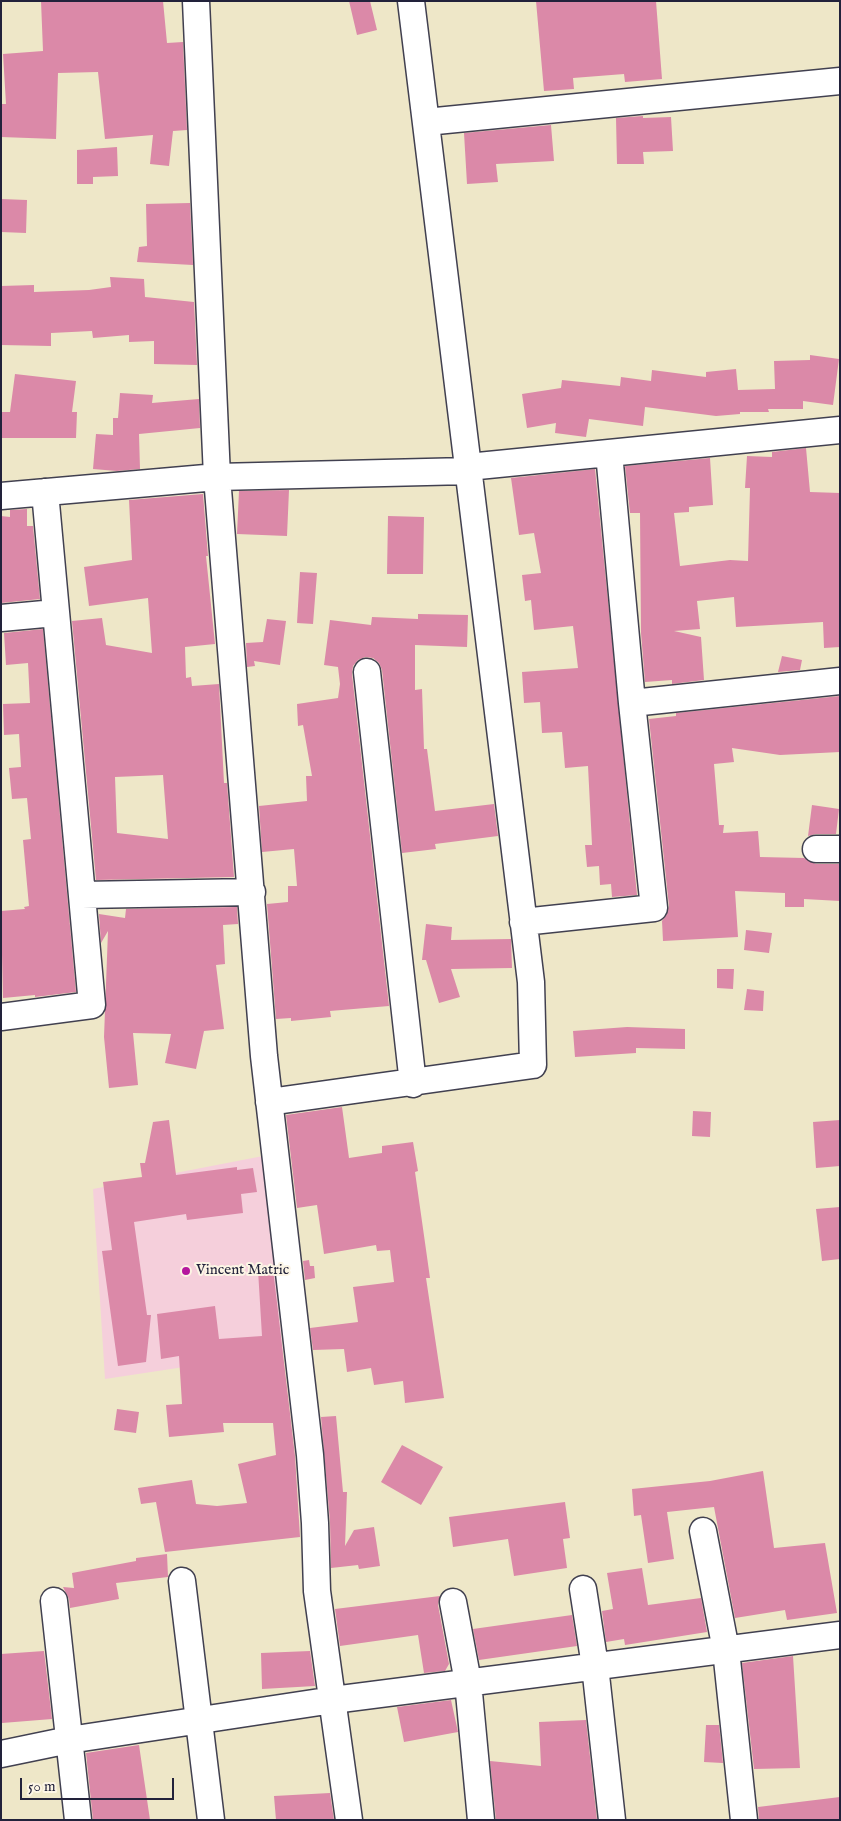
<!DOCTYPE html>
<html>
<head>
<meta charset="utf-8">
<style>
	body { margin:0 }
	#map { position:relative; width:841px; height:1821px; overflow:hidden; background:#eee7c8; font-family:"IM FELL English",serif }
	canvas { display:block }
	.frame { position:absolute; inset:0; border:2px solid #22223b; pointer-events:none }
	.scale { position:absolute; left:20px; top:1778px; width:154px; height:22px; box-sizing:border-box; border:2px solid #22223b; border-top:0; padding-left:6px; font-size:15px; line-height:18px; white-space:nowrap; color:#22223b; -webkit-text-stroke:4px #fcf5e5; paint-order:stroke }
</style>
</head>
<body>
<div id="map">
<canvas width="841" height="1821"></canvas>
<div class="frame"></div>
<div class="scale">50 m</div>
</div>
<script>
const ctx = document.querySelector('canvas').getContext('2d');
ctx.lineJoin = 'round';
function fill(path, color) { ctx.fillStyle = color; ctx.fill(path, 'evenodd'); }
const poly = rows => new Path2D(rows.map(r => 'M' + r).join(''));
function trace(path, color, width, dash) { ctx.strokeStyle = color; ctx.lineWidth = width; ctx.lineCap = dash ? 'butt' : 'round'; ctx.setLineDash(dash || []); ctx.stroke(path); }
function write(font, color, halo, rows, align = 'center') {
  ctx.font = font + ' "IM FELL English",serif'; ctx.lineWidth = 4; ctx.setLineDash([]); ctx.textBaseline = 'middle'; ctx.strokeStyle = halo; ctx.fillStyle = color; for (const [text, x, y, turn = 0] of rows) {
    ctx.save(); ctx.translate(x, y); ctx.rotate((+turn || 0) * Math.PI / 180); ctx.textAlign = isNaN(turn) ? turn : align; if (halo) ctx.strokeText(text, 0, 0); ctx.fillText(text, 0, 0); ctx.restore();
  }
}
fill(poly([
	[263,1156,283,1352,105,1379,93,1189]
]), '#f5cfdb');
fill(poly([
	[41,1,163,1,167,43,183,42,187,130,173,131,169,166,150,164,153,135,105,139,98,72,58,73,56,139,1,137,1,104,6,104,3,54,43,51],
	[349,1,370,1,377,30,357,35],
	[536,1,656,1,662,79,625,82,624,74,573,78,574,89,544,91],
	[643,116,643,118,671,117,673,151,643,152,644,164,617,164,616,118],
	[551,125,554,161,496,164,498,182,467,184,464,133],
	[117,147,118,176,93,177,93,184,77,184,77,150],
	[1,199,27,200,26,233,1,232],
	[190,203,193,265,137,262,139,247,147,246,146,204],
	[110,277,144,279,145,297,194,302,197,365,154,364,154,341,129,342,129,335,93,338,92,331,51,333,51,346,1,345,1,286,34,285,34,292,89,290,111,287],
	[810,355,839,359,833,405,803,401,803,409,768,409,769,412,740,412,740,414,716,416,645,407,643,426,589,419,586,437,555,433,556,423,527,428,522,394,561,388,562,380,620,386,621,377,651,381,652,370,706,377,706,372,736,369,738,390,775,389,774,361,810,360],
	[15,374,76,381,72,412,77,412,76,438,2,438,2,412,10,412],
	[120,393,153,395,152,403,199,399,200,428,139,434,140,469,117,471,93,469,96,434,113,435,113,418,118,418],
	[806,448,810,492,840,493,840,647,824,648,823,622,736,627,734,597,697,601,700,629,674,631,701,637,704,680,672,684,672,680,645,682,641,633,640,513,630,513,625,466,710,458,713,505,689,507,689,512,674,513,680,566,730,560,748,561,750,488,745,488,747,456,772,457,772,452],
	[595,469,637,895,612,897,611,884,600,885,599,866,587,867,585,845,592,845,588,766,565,768,562,732,542,733,540,702,524,703,522,672,578,668,573,626,534,630,531,600,525,601,522,575,541,573,534,533,519,535,511,478],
	[289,490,287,536,237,534,239,491],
	[203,494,208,556,206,556,215,644,185,647,186,678,191,677,192,686,219,684,224,783,227,783,234,877,96,880,72,621,102,618,106,645,152,653,148,598,89,606,84,567,132,560,129,500],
	[163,775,168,839,117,833,115,777],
	[27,509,27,526,33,526,40,599,1,603,1,516,10,517,10,510],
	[388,516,424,517,423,574,387,574],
	[300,572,317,573,313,624,297,623],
	[418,614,468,615,467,647,415,645,415,690,422,689,424,749,427,749,435,811,494,804,498,836,435,844,436,849,402,853,382,670,379,663,373,658,365,657,358,660,353,666,352,674,389,1006,330,1011,331,1017,291,1021,291,1018,276,1019,267,904,288,902,288,886,297,886,294,849,262,852,259,806,307,801,306,776,312,776,303,725,298,726,297,704,338,698,340,684,338,667,324,665,330,620,371,625,372,617,418,619],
	[267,619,286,621,280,665,254,661,255,666,247,667,246,643,263,642],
	[43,629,76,992,35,997,35,995,3,998,1,911,25,909,24,907,29,906,23,840,31,839,27,798,12,799,9,768,21,767,19,734,4,735,3,704,30,703,28,663,6,665,4,633],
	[782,656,802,660,800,670,778,672],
	[840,696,840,752,780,755,732,748,734,762,714,764,719,825,724,825,723,833,758,831,760,857,804,858,816,864,840,864,840,901,804,899,804,907,785,907,785,893,735,891,738,937,663,941,662,921,667,914,669,906,649,719,676,716,676,713],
	[812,805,839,809,836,834,816,834,808,836],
	[237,907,238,924,223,925,225,964,216,965,224,1029,204,1031,196,1069,165,1063,171,1034,133,1033,138,1085,109,1088,104,1037,108,931,101,943,99,914,125,918,126,909],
	[426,924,452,927,451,940,511,939,512,968,451,969,460,997,439,1003,426,960,422,960],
	[746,930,772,933,769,953,744,950],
	[717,969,734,969,733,989,717,988],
	[747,989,764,991,763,1011,744,1010],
	[627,1027,685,1029,685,1049,636,1048,636,1053,575,1057,573,1031],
	[342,1107,349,1158,382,1153,382,1146,413,1142,418,1171,415,1172,430,1278,426,1278,444,1398,405,1403,403,1381,374,1385,371,1368,347,1372,344,1349,313,1350,310,1328,358,1322,353,1287,394,1282,390,1250,377,1251,376,1245,324,1254,317,1205,297,1208,286,1115],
	[693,1111,711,1112,710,1137,692,1136],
	[169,1120,176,1175,237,1167,237,1170,253,1168,257,1192,241,1194,243,1213,187,1220,186,1214,134,1222,147,1315,151,1315,146,1362,118,1366,102,1251,112,1250,103,1182,142,1177,140,1163,145,1163,153,1122],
	[840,1120,840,1166,816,1168,813,1122],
	[840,1207,840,1259,822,1261,816,1209],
	[309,1260,310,1266,314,1266,315,1278,305,1280,303,1261],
	[273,1269,295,1456,300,1537,165,1552,156,1502,141,1504,138,1488,192,1480,196,1504,217,1506,247,1503,238,1464,276,1455,273,1423,223,1423,224,1432,169,1437,166,1405,182,1404,179,1356,161,1359,157,1314,215,1306,219,1339,262,1336,258,1270],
	[117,1409,139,1412,136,1433,114,1430],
	[336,1416,343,1492,347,1492,345,1546,354,1530,374,1527,380,1566,359,1569,358,1565,331,1568,330,1522,321,1417],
	[402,1445,443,1467,421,1505,381,1482],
	[763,1471,774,1548,825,1543,837,1613,787,1620,785,1610,735,1618,714,1507,667,1512,674,1559,648,1563,641,1515,634,1516,632,1489,710,1481],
	[565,1502,570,1538,563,1539,567,1568,514,1576,508,1539,453,1547,449,1517],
	[167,1554,168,1577,116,1583,119,1599,70,1608,69,1599,63,1587,74,1588,72,1573,136,1561,136,1558],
	[642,1568,648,1605,701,1598,707,1632,625,1645,624,1639,606,1642,602,1611,613,1609,607,1573],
	[440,1596,438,1605,449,1664,445,1671,424,1673,418,1635,340,1646,335,1609],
	[572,1615,577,1646,479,1660,473,1629],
	[44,1651,52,1719,2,1723,1,1654],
	[310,1651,315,1686,262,1689,261,1653],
	[793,1656,800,1768,754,1769,742,1663],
	[451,1700,458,1732,404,1742,397,1707],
	[586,1720,597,1820,496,1820,490,1761,541,1766,539,1722],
	[706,1725,719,1725,723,1763,704,1762],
	[139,1745,150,1820,93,1820,86,1753],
	[330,1793,334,1820,276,1820,274,1796],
	[840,1797,840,1820,759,1820,758,1807]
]), '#db89a8');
const minor = poly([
	[196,1,217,477,264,1056,310,1455,315,1523,317,1591,349,1820],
	[426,122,840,81],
	[468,467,840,430],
	[1,496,217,477,468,471],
	[1,618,55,613],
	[367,672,413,1084],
	[632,703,840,681],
	[816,849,840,849],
	[82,895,252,892],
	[523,922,654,908,632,703,609,453],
	[1,1017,92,1005,45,492],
	[269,1102,533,1065,531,982,411,1],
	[703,1531,726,1650,744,1820],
	[182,1581,211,1820],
	[583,1589,595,1666,612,1820],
	[54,1601,78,1820],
	[453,1602,468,1682,481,1820],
	[1,1754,69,1740,333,1700,840,1635]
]);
trace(minor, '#414050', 29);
trace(minor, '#fff', 26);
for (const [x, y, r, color] of [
	[186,1271,5,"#b5179e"]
]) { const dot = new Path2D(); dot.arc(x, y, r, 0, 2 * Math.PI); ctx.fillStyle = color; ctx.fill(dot); trace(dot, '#fcf5e5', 2); }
write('15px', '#22223b', '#fcf5e5', [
	["Vincent Matric",196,1271]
], 'left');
</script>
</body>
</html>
